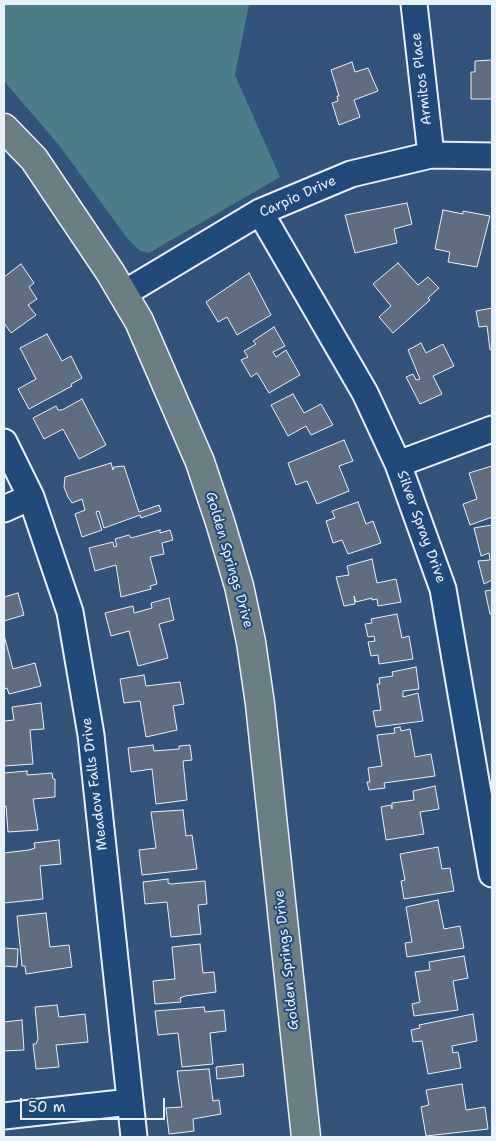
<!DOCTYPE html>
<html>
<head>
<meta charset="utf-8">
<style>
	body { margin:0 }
	#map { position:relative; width:496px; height:1141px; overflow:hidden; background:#32547b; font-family:"Shantell Sans",sans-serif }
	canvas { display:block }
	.frame { position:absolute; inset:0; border:5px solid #e8f1f8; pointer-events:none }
	.scale { position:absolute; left:20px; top:1098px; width:145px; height:22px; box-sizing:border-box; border:2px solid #e8f1f8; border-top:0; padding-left:6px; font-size:15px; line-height:18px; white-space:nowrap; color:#e8f1f8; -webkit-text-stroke:4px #1f4a7a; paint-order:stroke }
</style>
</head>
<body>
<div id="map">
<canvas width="496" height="1141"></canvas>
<div class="frame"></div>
<div class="scale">50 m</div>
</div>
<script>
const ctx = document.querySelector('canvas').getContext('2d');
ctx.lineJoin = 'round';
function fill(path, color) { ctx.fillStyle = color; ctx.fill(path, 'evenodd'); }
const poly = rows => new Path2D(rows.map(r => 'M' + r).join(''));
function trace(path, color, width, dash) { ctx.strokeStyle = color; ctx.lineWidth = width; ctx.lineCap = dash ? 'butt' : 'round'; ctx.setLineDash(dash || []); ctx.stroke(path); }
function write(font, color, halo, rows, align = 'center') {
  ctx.font = font + ' "Shantell Sans",sans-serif'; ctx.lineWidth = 4; ctx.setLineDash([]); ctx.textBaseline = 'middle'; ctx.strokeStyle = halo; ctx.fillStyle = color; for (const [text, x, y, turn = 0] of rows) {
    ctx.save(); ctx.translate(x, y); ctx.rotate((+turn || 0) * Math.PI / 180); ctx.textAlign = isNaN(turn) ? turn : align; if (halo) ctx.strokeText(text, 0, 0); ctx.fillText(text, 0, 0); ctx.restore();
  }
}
fill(poly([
	[4,4,249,4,235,75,280,177,149,253,139,250,128,239,58,144,4,81]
]), '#4d7d89');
const building = poly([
	[492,60,492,99,471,99,471,72,475,72,475,61,492,60],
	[352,62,355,72,368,68,378,91,354,100,360,117,339,125,332,103,338,101,337,96,339,96,331,70,352,62],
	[407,203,412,224,394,229,397,243,355,253,345,215,407,203],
	[443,210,463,214,463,211,490,216,477,267,448,262,450,252,435,249,443,210],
	[398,263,418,285,428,277,439,288,428,298,430,300,393,333,379,317,391,306,373,284,398,263],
	[21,264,34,283,29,287,37,299,28,305,36,315,11,333,4,323,4,277,21,264],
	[249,273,271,315,237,335,227,317,218,322,206,302,249,273],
	[492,308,492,349,490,350,487,326,479,327,476,311,492,308],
	[274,327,285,346,273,352,276,357,286,350,300,375,269,393,257,373,251,377,241,360,248,357,244,351,256,344,253,341,274,327],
	[47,334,62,361,71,356,82,378,71,384,72,386,29,409,18,389,36,379,20,348,47,334],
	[421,343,426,353,443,344,454,366,433,376,442,394,420,404,406,377,413,374,416,380,420,379,408,350,421,343],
	[293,394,304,413,321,404,333,425,311,435,306,426,288,436,271,405,293,394],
	[82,399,106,445,79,459,63,429,44,439,33,418,56,406,58,410,62,410,82,399],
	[344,440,353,461,339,466,349,491,317,504,307,481,296,485,288,463,344,440],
	[111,463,113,470,114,467,124,466,139,512,159,505,161,511,141,518,140,515,104,528,99,511,96,512,102,530,82,537,75,514,85,510,82,499,72,503,68,497,64,487,65,477,111,463],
	[492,466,492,517,470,525,463,504,477,499,469,473,492,466],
	[358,502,366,524,373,521,381,543,348,554,342,540,333,543,326,521,335,518,332,511,358,502],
	[492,525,492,580,484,584,478,561,490,560,489,553,481,556,474,528,492,525],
	[160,530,160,533,170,530,173,540,162,543,164,554,150,557,157,584,150,586,151,589,121,597,116,565,95,571,89,548,113,542,114,547,117,546,115,539,129,535,131,538,160,530],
	[372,559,377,583,396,579,401,602,378,606,377,599,372,600,372,598,356,602,354,596,355,604,344,606,336,577,349,575,347,566,372,559],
	[492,590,492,614,490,614,485,591,492,590],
	[18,593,24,615,4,621,4,597,18,593],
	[169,598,174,620,159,624,168,658,138,666,129,631,111,636,105,613,133,606,134,613,152,608,151,603,169,598],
	[397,614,402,638,409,636,413,659,379,664,378,655,371,656,368,642,375,641,374,636,368,637,365,624,372,623,371,619,397,614],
	[4,635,13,669,35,663,41,686,9,694,7,688,4,689,4,635],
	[416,667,419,689,403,691,403,697,418,693,423,721,376,727,373,711,381,710,377,684,380,684,379,678,393,676,392,672,416,667],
	[144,675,146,686,180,682,184,704,173,706,177,730,146,737,140,701,124,703,120,679,144,675],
	[41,703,44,729,30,730,33,764,4,766,4,721,14,720,12,707,41,703],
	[400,727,401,731,410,729,415,757,431,754,435,776,384,783,385,788,369,790,367,782,370,782,368,768,382,766,377,735,395,733,394,728,400,727],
	[153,745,154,751,179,749,179,746,190,745,192,760,183,761,187,800,156,804,152,769,131,772,128,748,153,745],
	[27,771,27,775,52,773,53,779,55,779,55,797,33,799,38,830,8,832,6,806,4,806,4,773,27,771],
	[435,786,439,809,420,812,424,834,386,840,381,807,391,805,392,809,392,803,414,800,413,791,435,786],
	[183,810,186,836,192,835,197,869,142,875,139,850,156,848,151,812,183,810],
	[59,840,61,864,40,866,43,899,4,903,4,853,29,850,35,848,34,843,59,840],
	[438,847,442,869,450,868,454,891,404,899,401,881,405,880,400,854,438,847],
	[168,879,168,883,171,884,205,881,207,904,198,905,201,934,171,937,167,902,145,904,143,882,168,879],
	[438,900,444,929,460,926,464,948,407,957,405,943,412,942,406,907,438,900],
	[46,913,50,947,69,945,72,967,26,974,25,966,22,966,17,916,46,913],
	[200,944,203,973,214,972,216,992,185,996,180,998,181,1002,155,1004,153,981,175,979,172,947,200,944],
	[4,948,18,949,17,967,4,966,4,948],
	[464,956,468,978,453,981,458,1010,414,1016,412,1004,420,1002,415,972,430,970,429,962,464,956],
	[57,1005,59,1017,85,1014,88,1042,56,1045,59,1067,36,1069,33,1044,36,1044,38,1039,35,1007,57,1005],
	[204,1007,205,1012,224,1010,226,1031,210,1033,213,1064,182,1067,178,1033,158,1035,155,1011,204,1007],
	[473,1014,477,1041,452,1046,453,1053,458,1052,461,1068,428,1074,422,1041,413,1042,411,1030,420,1028,419,1025,473,1014],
	[22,1020,24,1050,4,1051,4,1022,22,1020],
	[243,1064,244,1076,217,1079,216,1067,243,1064],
	[209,1069,213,1101,219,1100,221,1114,193,1119,194,1131,169,1134,166,1108,182,1107,177,1071,209,1069],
	[462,1084,466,1110,485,1107,488,1129,426,1136,421,1107,429,1105,426,1090,462,1084]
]);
fill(building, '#5f6d7e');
trace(building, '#e8f1f8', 1);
const minor = poly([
	[414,4,431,155],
	[260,212,365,393,398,464,443,589,492,874],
	[123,294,260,212,351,174,431,155,492,156],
	[4,442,31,497,70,612,91,735,134,1137],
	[398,464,492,429],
	[4,509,31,497],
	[4,1116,130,1102]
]);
const major = poly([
	[4,128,34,159,110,272,139,321,200,462,220,522,239,586,251,642,260,704,306,1137]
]);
trace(minor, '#e8f1f8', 29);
trace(major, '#e8f1f8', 31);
trace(minor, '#1f4a7a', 25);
trace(major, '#6c7e84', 28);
write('14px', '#e8f1f8', '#1f4a7a', [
	["Armitos Place",422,79,-97],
	["Carpio Drive",298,197,-24],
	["Silver Spray Drive",421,527,70],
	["Golden Springs Drive",229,560,74],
	["Meadow Falls Drive",95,784,-97],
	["Golden Springs Drive",287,960,-96]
]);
</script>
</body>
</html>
